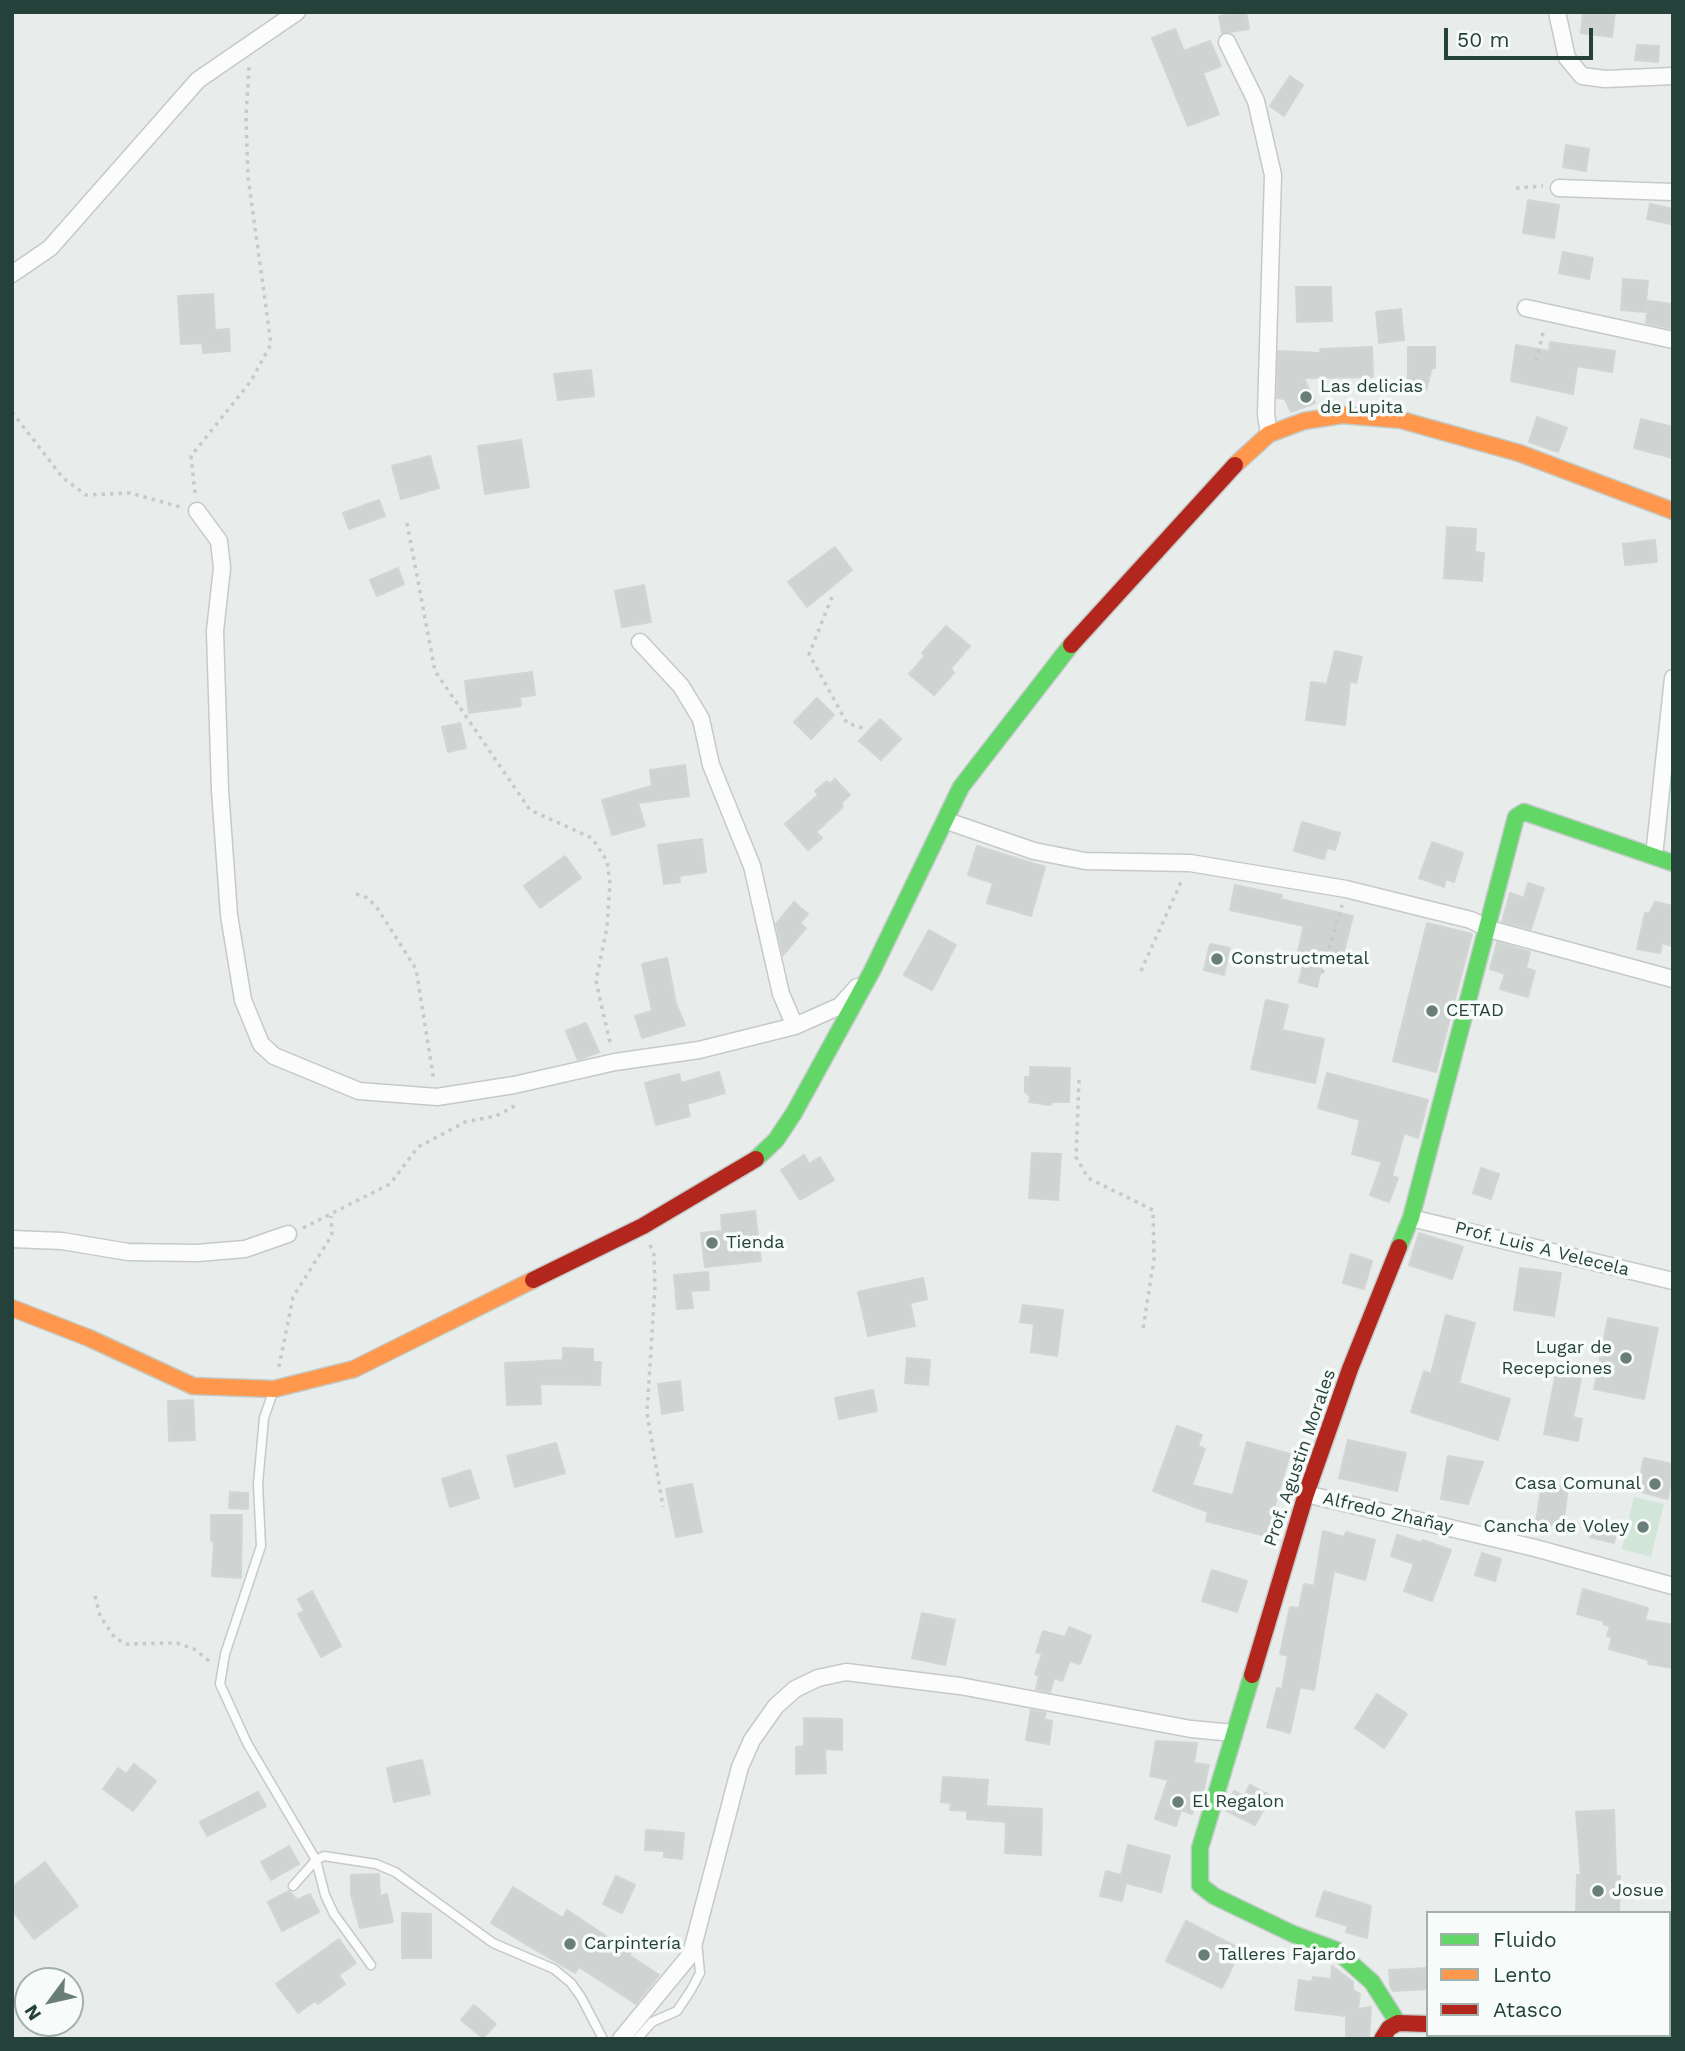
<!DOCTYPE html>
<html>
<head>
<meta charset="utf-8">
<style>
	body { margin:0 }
	#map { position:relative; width:1685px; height:2051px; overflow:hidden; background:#e8edeb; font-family:"Work Sans",sans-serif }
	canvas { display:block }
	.frame { position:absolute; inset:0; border:14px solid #24423a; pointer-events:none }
	.legend { position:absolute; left:1426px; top:1911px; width:245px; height:126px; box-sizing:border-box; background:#f7fbf9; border:2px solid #a3b1ad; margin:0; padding:9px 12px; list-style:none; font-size:21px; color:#24423a }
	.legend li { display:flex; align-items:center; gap:14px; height:35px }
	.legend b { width:35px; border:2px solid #a3b1ad }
	.north { position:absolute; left:14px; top:1967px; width:70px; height:70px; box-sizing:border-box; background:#f7fbf9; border:2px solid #a3b1ad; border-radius:50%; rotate:237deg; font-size:19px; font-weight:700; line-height:28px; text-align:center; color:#24423a }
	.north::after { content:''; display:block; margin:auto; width:24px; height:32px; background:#697e78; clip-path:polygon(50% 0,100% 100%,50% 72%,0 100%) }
	.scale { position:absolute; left:1444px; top:28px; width:149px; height:32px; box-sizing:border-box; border:4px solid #24423a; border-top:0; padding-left:9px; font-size:21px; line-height:24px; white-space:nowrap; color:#24423a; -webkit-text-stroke:5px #f7fbf9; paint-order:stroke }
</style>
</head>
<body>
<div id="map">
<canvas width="1685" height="2051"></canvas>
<div class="frame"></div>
<ul class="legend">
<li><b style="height:9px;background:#63d668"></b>Fluido</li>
<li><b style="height:9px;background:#ff974d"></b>Lento</li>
<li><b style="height:9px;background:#b3261e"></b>Atasco</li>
</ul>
<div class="north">N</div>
<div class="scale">50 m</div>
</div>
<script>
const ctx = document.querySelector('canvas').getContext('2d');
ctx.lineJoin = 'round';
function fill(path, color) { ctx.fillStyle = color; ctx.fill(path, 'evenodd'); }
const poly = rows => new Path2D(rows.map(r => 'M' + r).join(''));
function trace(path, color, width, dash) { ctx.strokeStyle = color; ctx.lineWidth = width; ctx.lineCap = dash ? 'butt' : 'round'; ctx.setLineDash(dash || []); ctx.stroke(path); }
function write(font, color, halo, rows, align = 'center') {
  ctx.font = font + ' "Work Sans",sans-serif'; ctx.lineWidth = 7; ctx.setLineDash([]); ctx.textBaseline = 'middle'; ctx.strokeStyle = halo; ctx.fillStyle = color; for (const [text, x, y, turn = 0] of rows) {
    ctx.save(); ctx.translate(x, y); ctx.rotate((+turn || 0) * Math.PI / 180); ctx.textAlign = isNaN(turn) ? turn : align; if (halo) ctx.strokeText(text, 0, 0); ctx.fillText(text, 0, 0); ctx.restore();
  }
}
fill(poly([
	[1634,1497,1664,1504,1651,1557,1622,1549]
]), '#d1e6d8');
const building = poly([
	[1246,12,1249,29,1222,33,1219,16,1246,12],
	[1583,12,1615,12,1612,37,1581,33,1583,12],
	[1175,29,1184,51,1210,41,1221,66,1203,73,1219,114,1188,126,1152,38,1175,29],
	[1637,45,1659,46,1658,62,1635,60,1637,45],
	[1290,76,1303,85,1284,116,1270,106,1290,76],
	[1566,145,1589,149,1586,171,1563,167,1566,145],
	[1528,200,1559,205,1554,238,1523,233,1528,200],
	[1650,204,1673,209,1671,224,1647,219,1650,204],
	[1563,252,1593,258,1589,279,1559,273,1563,252],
	[1623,279,1648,281,1645,312,1621,310,1623,279],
	[1296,287,1331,287,1332,321,1297,322,1296,287],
	[213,294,215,330,229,329,230,351,203,353,202,343,181,344,178,296,213,294],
	[1648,301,1673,304,1673,329,1646,323,1648,301],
	[1401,309,1404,340,1379,343,1376,312,1401,309],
	[1550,342,1615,351,1612,372,1577,366,1573,394,1511,381,1516,345,1549,351,1550,342],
	[1372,347,1373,377,1304,378,1315,403,1291,412,1285,399,1277,398,1278,351,1321,353,1320,349,1372,347],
	[1408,347,1435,347,1435,368,1432,368,1426,390,1408,390,1408,347],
	[591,370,594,396,558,400,554,374,591,370],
	[1537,417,1567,428,1558,452,1529,442,1537,417],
	[1641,419,1673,427,1673,458,1634,448,1641,419],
	[521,440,529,487,485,494,478,446,521,440],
	[430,456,439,488,401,499,392,466,430,456],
	[379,500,385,516,349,529,343,513,379,500],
	[1447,527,1476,529,1475,552,1484,553,1482,581,1444,578,1447,527],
	[1655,540,1657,562,1625,565,1623,544,1655,540],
	[835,547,852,570,807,607,788,582,835,547],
	[398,568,404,584,377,596,370,580,398,568],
	[644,585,651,622,622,627,615,591,644,585],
	[946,626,970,646,951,668,954,673,934,695,909,674,925,656,922,653,946,626],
	[1335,651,1362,657,1356,683,1350,681,1345,725,1306,720,1311,682,1327,684,1335,651],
	[532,672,535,695,520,697,521,706,469,713,465,681,532,672],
	[817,698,834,715,811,739,794,722,817,698],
	[880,719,901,739,881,760,859,741,880,719],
	[460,723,466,748,448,752,442,727,460,723],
	[685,765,689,796,638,803,645,826,612,835,602,800,652,786,650,770,685,765],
	[835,779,850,795,841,803,843,807,816,832,822,838,808,850,785,824,818,795,815,791,827,781,830,784,835,779],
	[1302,822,1340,833,1335,850,1327,848,1324,859,1294,851,1302,822],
	[702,839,706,872,679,876,680,882,664,884,658,845,702,839],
	[1432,842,1463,853,1454,882,1446,879,1444,887,1419,878,1432,842],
	[977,846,1045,867,1031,916,987,903,993,883,968,875,977,846],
	[565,856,581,878,540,908,524,886,565,856],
	[1528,883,1544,888,1531,929,1502,922,1510,893,1524,898,1528,883],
	[1235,885,1282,895,1281,899,1353,916,1341,962,1324,958,1317,987,1299,982,1305,957,1297,955,1304,926,1230,910,1235,885],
	[794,902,808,914,800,923,806,928,783,955,776,924,794,902],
	[1655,902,1673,906,1673,946,1662,943,1660,953,1637,949,1645,913,1649,914,1655,902],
	[1427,923,1472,934,1436,1072,1393,1061,1427,923],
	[929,930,956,945,932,990,904,975,929,930],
	[1497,942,1530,952,1526,968,1535,971,1528,997,1500,989,1505,974,1490,969,1497,942],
	[1210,944,1230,948,1224,975,1204,970,1210,944],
	[667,958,676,1004,685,1025,642,1038,635,1016,652,1011,642,964,667,958],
	[1266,1000,1288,1005,1282,1030,1324,1039,1315,1083,1251,1069,1266,1000],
	[586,1023,599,1052,578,1060,566,1031,586,1023],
	[1030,1067,1070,1068,1069,1102,1053,1102,1050,1105,1029,1102,1030,1096,1025,1092,1025,1077,1030,1077,1030,1067],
	[719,1072,725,1093,687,1104,690,1116,656,1125,645,1083,679,1074,681,1083,719,1072],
	[1327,1073,1428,1100,1418,1138,1404,1133,1392,1176,1398,1178,1389,1202,1370,1195,1382,1162,1352,1154,1360,1120,1318,1108,1327,1073],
	[1032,1153,1061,1154,1058,1200,1029,1198,1032,1153],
	[804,1155,809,1164,820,1157,834,1180,800,1200,781,1170,804,1155],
	[1481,1168,1499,1174,1491,1199,1473,1193,1481,1168],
	[755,1211,761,1261,705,1267,701,1233,722,1231,721,1215,755,1211],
	[1419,1233,1463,1247,1452,1279,1409,1265,1419,1233],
	[1351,1254,1372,1261,1364,1289,1343,1283,1351,1254],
	[1520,1268,1561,1273,1554,1316,1514,1310,1520,1268],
	[708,1272,709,1290,691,1291,693,1308,677,1309,674,1275,708,1272],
	[923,1278,927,1299,910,1303,915,1326,868,1336,858,1292,923,1278],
	[1023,1305,1063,1310,1057,1356,1031,1352,1034,1324,1020,1322,1023,1305],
	[1446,1315,1475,1323,1459,1383,1510,1399,1498,1440,1411,1412,1424,1371,1431,1374,1446,1315],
	[1608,1318,1658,1328,1644,1399,1594,1389,1608,1318],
	[563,1348,593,1349,593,1362,601,1362,600,1385,540,1384,541,1404,507,1405,505,1363,563,1360,563,1348],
	[907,1358,930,1360,928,1385,905,1383,907,1358],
	[1556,1373,1581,1379,1573,1417,1582,1419,1578,1441,1544,1434,1556,1373],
	[680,1381,683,1410,662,1414,658,1384,680,1381],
	[873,1390,877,1411,839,1419,835,1398,873,1390],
	[193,1400,195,1440,169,1441,168,1401,193,1400],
	[1177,1426,1202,1435,1198,1446,1205,1449,1192,1485,1233,1495,1247,1442,1290,1454,1266,1536,1206,1521,1208,1512,1153,1491,1177,1426],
	[1348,1440,1406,1453,1397,1491,1339,1478,1348,1440],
	[556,1443,565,1473,515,1487,507,1456,556,1443],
	[1448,1456,1483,1462,1468,1504,1441,1499,1448,1456],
	[1644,1458,1673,1464,1668,1499,1637,1491,1644,1458],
	[470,1470,479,1498,450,1507,442,1479,470,1470],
	[1542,1483,1568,1487,1563,1527,1536,1523,1542,1483],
	[692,1484,702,1532,676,1537,666,1489,692,1484],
	[230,1492,248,1493,248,1509,229,1508,230,1492],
	[211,1515,242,1515,241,1578,212,1576,214,1541,211,1541,211,1515],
	[1594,1520,1618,1526,1614,1543,1590,1537,1594,1520],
	[1323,1531,1344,1537,1346,1532,1375,1540,1365,1580,1334,1571,1314,1690,1300,1687,1290,1733,1267,1727,1277,1688,1282,1689,1288,1656,1280,1654,1290,1607,1299,1608,1304,1584,1314,1586,1323,1531],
	[1397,1535,1422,1543,1423,1540,1451,1550,1432,1601,1404,1591,1414,1564,1391,1556,1397,1535],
	[1482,1553,1501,1559,1495,1581,1475,1575,1482,1553],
	[1212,1570,1247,1581,1237,1612,1202,1601,1212,1570],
	[1583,1589,1648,1608,1645,1620,1673,1625,1673,1668,1648,1664,1649,1660,1609,1649,1612,1637,1607,1636,1610,1626,1603,1624,1604,1621,1577,1614,1583,1589],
	[312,1591,341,1646,321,1657,298,1614,304,1611,298,1599,312,1591],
	[922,1613,955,1620,945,1665,912,1658,922,1613],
	[1069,1627,1091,1636,1080,1664,1070,1661,1062,1681,1054,1678,1050,1692,1036,1689,1039,1676,1035,1674,1042,1654,1036,1652,1043,1631,1065,1637,1069,1627],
	[1377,1694,1407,1714,1384,1748,1355,1728,1377,1694],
	[1031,1710,1046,1713,1044,1719,1052,1721,1049,1744,1026,1740,1031,1710],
	[804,1718,842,1719,842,1750,825,1749,826,1773,796,1774,796,1747,804,1746,804,1718],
	[1156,1741,1197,1743,1194,1763,1209,1765,1202,1797,1198,1795,1192,1814,1181,1810,1176,1826,1155,1819,1168,1780,1150,1776,1156,1741],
	[422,1760,430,1794,394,1802,387,1768,422,1760],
	[134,1764,156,1781,133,1811,103,1789,118,1768,126,1774,134,1764],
	[943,1777,988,1780,986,1806,1042,1809,1041,1855,1005,1853,1006,1822,967,1819,967,1811,950,1810,951,1803,941,1802,943,1777],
	[1250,1785,1271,1796,1255,1825,1225,1810,1234,1791,1244,1796,1250,1785],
	[258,1792,266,1806,207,1836,200,1822,258,1792],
	[1614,1810,1616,1876,1620,1876,1619,1913,1576,1913,1577,1875,1581,1875,1576,1812,1614,1810],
	[646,1830,684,1833,682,1859,664,1857,664,1851,645,1850,646,1830],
	[1128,1845,1170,1856,1161,1892,1126,1883,1122,1901,1100,1896,1106,1871,1121,1875,1128,1845],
	[289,1846,299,1864,271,1880,261,1862,289,1846],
	[45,1862,78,1906,34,1939,12,1910,12,1887,45,1862],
	[379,1874,380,1896,387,1894,393,1922,360,1928,351,1895,351,1875,379,1874],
	[616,1876,635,1885,622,1913,603,1904,616,1876],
	[513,1887,563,1918,567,1910,631,1953,629,1955,659,1975,636,2004,579,1967,575,1973,522,1942,491,1923,513,1887],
	[289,1891,297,1900,310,1894,319,1912,282,1931,268,1902,289,1891],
	[1324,1891,1371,1906,1367,1938,1346,1932,1348,1926,1316,1916,1324,1891],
	[402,1913,431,1914,431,1958,402,1958,402,1913],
	[1186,1921,1241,1949,1222,1988,1166,1961,1186,1921],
	[339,1939,356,1963,339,1975,345,1984,318,2004,315,2001,298,2013,276,1984,339,1939],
	[1332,1966,1353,1982,1353,1990,1360,1994,1358,2009,1371,2007,1369,2039,1346,2039,1346,2016,1295,2010,1299,1980,1312,1982,1313,1977,1331,1979,1332,1966],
	[1428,1968,1428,1989,1393,1991,1390,1986,1389,1970,1428,1968],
	[474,2005,496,2024,483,2038,461,2020,474,2005]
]);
fill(building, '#cfd4d2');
trace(building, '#d1d6d4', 2);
const lane = poly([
	[273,1392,264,1418,258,1484,261,1546,225,1654,220,1684,247,1743,316,1860,325,1895,334,1914,371,1965],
	[293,1886,316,1860,324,1856,376,1864,395,1872,493,1943,554,1969,571,1983,581,1997,603,2039],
	[637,2039,652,2022,677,2011,691,1990,700,1973,697,1941]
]);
const street = poly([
	[1557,12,1567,58,1582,76,1605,79,1673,76],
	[1227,42,1256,101,1273,175,1266,414,1269,434],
	[1559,188,1673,192],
	[12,274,50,248,198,80,297,12],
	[1526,308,1673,340],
	[197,511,219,541,222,568,215,631,220,790,229,915,243,1000,261,1044,274,1056,359,1091,437,1097,514,1085,615,1062,699,1050,795,1026,840,1006,857,987],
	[640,642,681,686,701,719,711,765,752,866,781,994,795,1026],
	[947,821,1034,851,1085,861,1190,863,1346,889,1471,920,1489,929,1673,979],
	[1654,856,1673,678],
	[1411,1218,1673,1281],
	[12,1239,62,1241,128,1252,197,1253,245,1249,288,1234],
	[1306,1494,1535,1548,1673,1586],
	[1600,2035,1600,2039],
	[621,2039,691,1954,740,1767,752,1740,776,1706,795,1689,818,1678,846,1672,960,1686,1191,1729,1234,1733]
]);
const fast = poly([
	[756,1159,776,1140,794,1113,872,971,961,787,1071,645],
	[1399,1247,1411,1218,1516,817,1524,812,1673,863],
	[1252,1675,1200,1848,1200,1885,1214,1896,1293,1934,1336,1950,1372,1982,1398,2023]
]);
const slow = poly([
	[1235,465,1269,434,1304,421,1342,415,1401,420,1519,453,1673,511],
	[12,1308,89,1338,193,1386,274,1389,354,1369,533,1280],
	[1669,2031,1673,2031]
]);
const jam = poly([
	[1071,645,1235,465],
	[533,1280,643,1226,756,1159],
	[1252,1675,1306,1494,1350,1369,1399,1247],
	[1382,2039,1389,2028,1398,2023,1428,2024]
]);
trace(lane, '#c5cac8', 11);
trace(street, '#c5cac8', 19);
trace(fast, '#c3cbc8', 19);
trace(slow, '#c3cbc8', 19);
trace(jam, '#c3cbc8', 19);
trace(poly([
	[1516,188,1543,186],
	[1536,361,1544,329],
	[12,412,63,478,86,495,130,493,180,507],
	[195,493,191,456,251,381,271,344,248,177,246,117,249,67],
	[407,523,435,671,530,810,592,838,607,861,610,883,607,927,596,981,611,1047],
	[832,597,809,654,847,723,863,728],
	[356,894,368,898,378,909,416,969,434,1081],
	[1141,971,1182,880],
	[1322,973,1342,905],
	[1079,1080,1076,1157,1088,1178,1153,1210,1154,1259,1143,1329],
	[303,1228,390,1184,418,1147,465,1122,496,1116,513,1107,514,1100],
	[650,1245,654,1255,655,1286,647,1413,663,1507],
	[279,1367,293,1297,332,1235,331,1216],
	[95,1596,100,1616,115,1638,126,1644,177,1643,194,1649,209,1661]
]), '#c3ccca', 3.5, [3.5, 5]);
trace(lane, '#fcfcfc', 8);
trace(street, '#fcfcfc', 16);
trace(fast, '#63d668', 16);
trace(slow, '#ff974d', 16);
trace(jam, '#b3261e', 16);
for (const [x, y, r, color] of [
	[1306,397,7,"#697e78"],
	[1217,959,7,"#697e78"],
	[1432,1011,7,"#697e78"],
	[712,1243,7,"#697e78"],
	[1626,1358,7,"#697e78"],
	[1655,1484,7,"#697e78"],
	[1643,1527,7,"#697e78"],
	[1178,1802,7,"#697e78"],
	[1598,1891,7,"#697e78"],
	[570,1944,7,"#697e78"],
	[1204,1955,7,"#697e78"]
]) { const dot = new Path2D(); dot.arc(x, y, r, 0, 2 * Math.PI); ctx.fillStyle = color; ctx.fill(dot); trace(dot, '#f7fbf9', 2.5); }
write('18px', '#24423a', '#f7fbf9', [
	["Las delicias",1320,387],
	["de Lupita",1320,408],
	["Constructmetal",1231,959],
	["CETAD",1446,1011],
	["Tienda",726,1243],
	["Lugar de",1612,1348,"right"],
	["Recepciones",1612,1369,"right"],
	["Casa Comunal",1641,1484,"right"],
	["Cancha de Voley",1629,1527,"right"],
	["El Regalon",1192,1802],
	["Josue",1612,1891],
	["Carpintería",584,1944],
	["Talleres Fajardo",1218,1955]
], 'left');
write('18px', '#24423a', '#f7fbf9', [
	["Prof. Luis A Velecela",1542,1249,14],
	["Prof. Agustin Morales",1300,1458,-71],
	["Alfredo Zhañay",1388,1513,13]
]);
</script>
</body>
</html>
